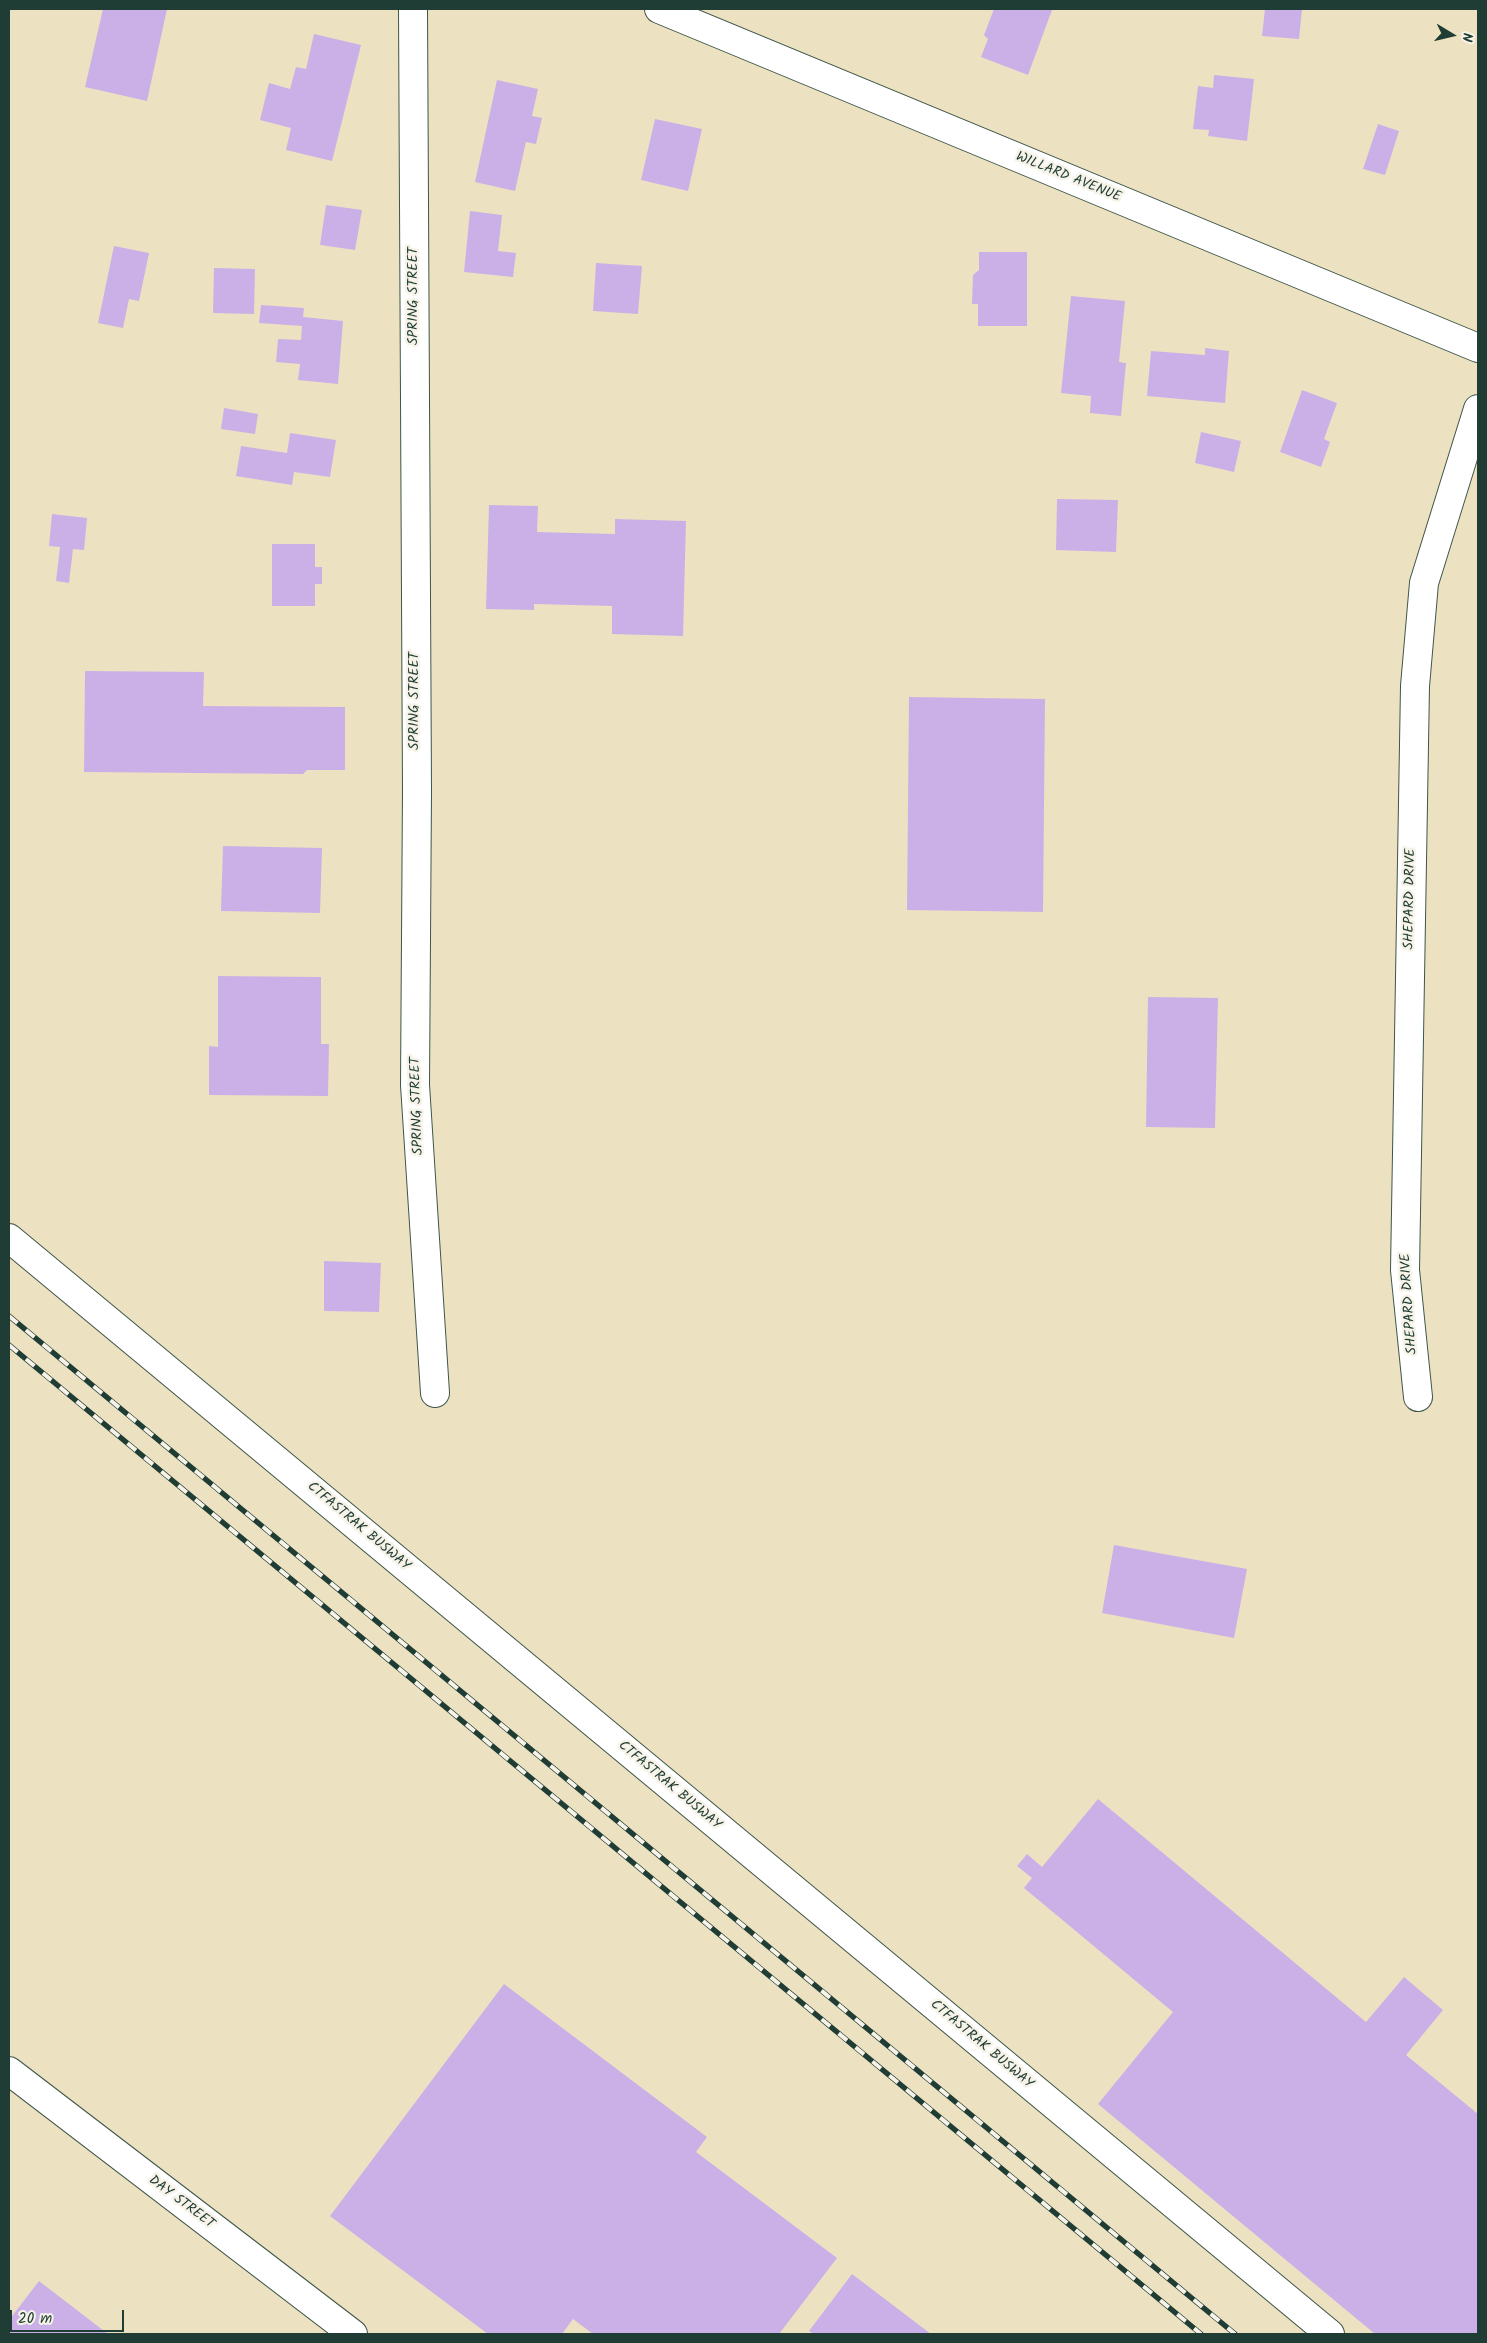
<!DOCTYPE html>
<html>
<head>
<meta charset="utf-8">
<style>
	body { margin:0 }
	#map { position:relative; width:1487px; height:2343px; overflow:hidden; background:#ece2c1; font-family:Kalam,sans-serif }
	canvas { display:block }
	.frame { position:absolute; inset:0; border:10px solid #1f3d34; pointer-events:none }
	.north { position:absolute; left:1427px; top:10px; width:50px; height:50px; -webkit-text-stroke:4px #f7f3e8; paint-order:stroke; rotate:99deg; font-size:14px; font-weight:700; line-height:20px; text-align:center; color:#1f3d34 }
	.north::after { content:''; display:block; margin:auto; width:18px; height:22px; background:#1f3d34; clip-path:polygon(50% 0,100% 100%,50% 72%,0 100%) }
	.scale { position:absolute; left:10px; top:2310px; width:114px; height:22px; box-sizing:border-box; border:2px solid #1f3d34; border-top:0; padding-left:6px; font-size:15px; line-height:18px; white-space:nowrap; color:#1f3d34; -webkit-text-stroke:4px #f7f3e8; paint-order:stroke }
</style>
</head>
<body>
<div id="map">
<canvas width="1487" height="2343"></canvas>
<div class="frame"></div>
<div class="north">N</div>
<div class="scale">20 m</div>
</div>
<script>
const ctx = document.querySelector('canvas').getContext('2d');
ctx.lineJoin = 'round';
function fill(path, color) { ctx.fillStyle = color; ctx.fill(path, 'evenodd'); }
const poly = rows => new Path2D(rows.map(r => 'M' + r).join(''));
function trace(path, color, width, dash) { ctx.strokeStyle = color; ctx.lineWidth = width; ctx.lineCap = dash ? 'butt' : 'round'; ctx.setLineDash(dash || []); ctx.stroke(path); }
function write(font, color, halo, rows, align = 'center') {
  ctx.font = font + ' Kalam,sans-serif'; ctx.lineWidth = 5; ctx.setLineDash([]); ctx.textBaseline = 'middle'; ctx.strokeStyle = halo; ctx.fillStyle = color; for (const [text, x, y, turn = 0] of rows) {
    ctx.save(); ctx.translate(x, y); ctx.rotate((+turn || 0) * Math.PI / 180); ctx.textAlign = isNaN(turn) ? turn : align; if (halo) ctx.strokeText(text, 0, 0); ctx.fillText(text, 0, 0); ctx.restore();
  }
}
fill(poly([
	[103,9,167,9,147,101,85,87],
	[994,9,1052,10,1028,75,981,57,988,39,984,35],
	[1265,9,1302,9,1299,39,1262,36],
	[314,34,361,45,332,161,286,150,291,128,260,120,269,83,290,89,296,67,306,69],
	[1214,75,1254,79,1247,141,1208,136,1209,130,1193,129,1198,86,1213,88],
	[497,80,538,89,532,116,542,118,536,144,526,142,515,191,475,182],
	[655,119,702,129,688,191,641,180],
	[1378,124,1399,131,1385,175,1363,169],
	[326,205,362,210,355,250,320,245],
	[470,211,502,215,498,251,516,253,513,277,464,272],
	[114,246,149,253,139,301,129,299,123,328,98,323],
	[979,252,1027,252,1027,326,978,326,978,304,972,304,973,275,979,270],
	[596,263,642,266,638,314,593,311],
	[214,268,255,269,254,314,213,313],
	[1071,296,1125,301,1119,362,1126,363,1121,416,1090,413,1091,396,1061,393],
	[261,305,304,308,303,317,343,321,338,384,298,380,300,364,276,362,278,339,301,340,302,326,259,323],
	[1205,348,1229,351,1225,403,1147,396,1151,351,1205,355],
	[1302,390,1337,403,1324,439,1330,442,1321,467,1280,452],
	[224,408,258,414,255,434,221,429],
	[1201,432,1241,441,1234,472,1195,463],
	[290,433,336,440,330,477,294,472,292,485,236,476,241,446,287,453],
	[1057,499,1118,500,1116,552,1056,550],
	[489,505,538,506,537,532,615,534,615,519,686,521,683,636,612,634,612,606,534,604,534,610,486,609],
	[52,514,87,518,84,550,73,549,69,583,56,581,60,547,49,546],
	[272,544,315,544,315,567,322,567,322,584,315,584,315,606,272,606],
	[85,671,204,672,203,706,345,707,345,770,307,770,303,774,84,772],
	[909,697,1045,699,1043,912,907,910],
	[223,846,322,848,320,913,221,911],
	[218,976,321,977,321,1044,329,1044,328,1096,209,1095,209,1046,218,1047],
	[1148,997,1218,998,1215,1128,1146,1127],
	[324,1261,381,1263,379,1312,324,1311],
	[1114,1545,1247,1569,1234,1638,1102,1613],
	[1098,1799,1366,2022,1404,1977,1443,2010,1406,2055,1478,2114,1478,2334,1375,2334,1098,2104,1173,2012,1024,1888,1032,1878,1017,1866,1027,1854,1042,1867],
	[504,1984,707,2137,696,2152,837,2258,779,2334,593,2334,573,2319,562,2334,488,2334,330,2216],
	[852,2274,931,2334,814,2334,809,2331],
	[39,2281,108,2334,9,2334,9,2320]
]), '#cbb0e8');
const minor = poly([
	[413,9,417,791,415,1085,435,1393],
	[9,1238,1330,2334],
	[1418,1397,1405,1270,1415,686,1424,583,1478,409],
	[9,2071,353,2334]
]);
const major = poly([
	[659,9,1478,348]
]);
trace(minor, '#3e5649', 30);
trace(major, '#3e5649', 30);
trace(minor, '#fff', 28);
trace(major, '#fff', 28);
const rail = poly([
	[9,1316,1235,2334],
	[9,1345,1201,2334]
]);
trace(rail, '#1f3d34', 5.5);
trace(rail, '#f7f3e8', 4, [11]);
write('14px', '#1f3d34', '#f7f3e8', [
	["WILLARD AVENUE",1068,178,22],
	["SPRING STREET",415,296,-90],
	["SPRING STREET",416,701,-90],
	["SHEPARD DRIVE",1411,899,-89],
	["SPRING STREET",418,1106,-92],
	["SHEPARD DRIVE",1410,1304,-94],
	["CTFASTRAK BUSWAY",358,1527,40],
	["CTFASTRAK BUSWAY",669,1786,40],
	["CTFASTRAK BUSWAY",981,2045,40],
	["DAY STREET",181,2203,37]
]);
</script>
</body>
</html>
